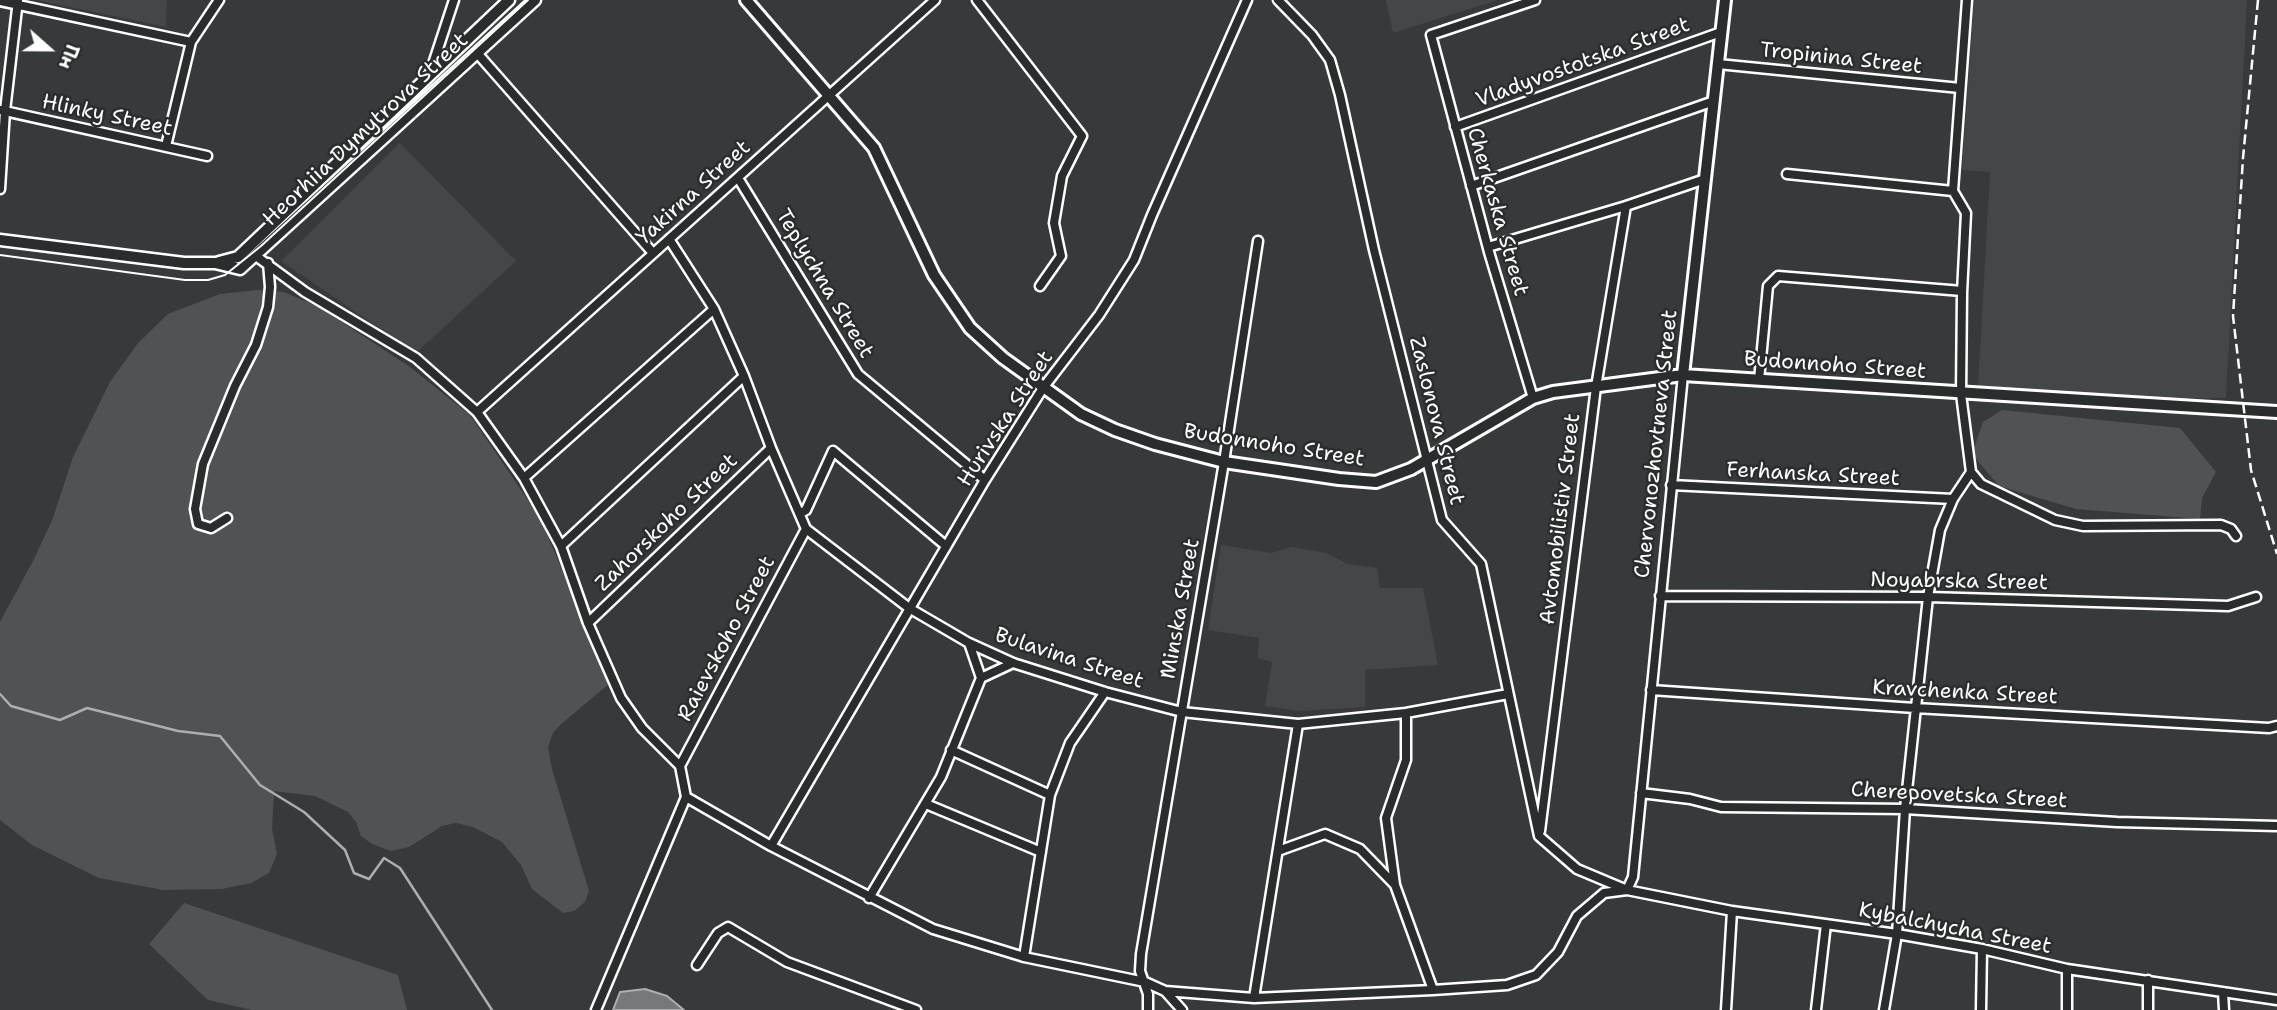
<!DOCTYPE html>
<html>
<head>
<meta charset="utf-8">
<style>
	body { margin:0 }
	#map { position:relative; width:2277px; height:1010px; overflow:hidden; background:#373a3b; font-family:"Shantell Sans",sans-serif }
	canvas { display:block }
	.north { position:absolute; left:14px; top:14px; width:70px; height:70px; -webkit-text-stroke:5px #2a2d2e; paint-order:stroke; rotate:111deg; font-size:19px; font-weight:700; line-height:28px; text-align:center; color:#fff }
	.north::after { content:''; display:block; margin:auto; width:24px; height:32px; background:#fff; clip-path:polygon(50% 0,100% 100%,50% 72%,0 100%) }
</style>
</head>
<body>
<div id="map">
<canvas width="2277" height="1010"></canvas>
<div class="north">Пн</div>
</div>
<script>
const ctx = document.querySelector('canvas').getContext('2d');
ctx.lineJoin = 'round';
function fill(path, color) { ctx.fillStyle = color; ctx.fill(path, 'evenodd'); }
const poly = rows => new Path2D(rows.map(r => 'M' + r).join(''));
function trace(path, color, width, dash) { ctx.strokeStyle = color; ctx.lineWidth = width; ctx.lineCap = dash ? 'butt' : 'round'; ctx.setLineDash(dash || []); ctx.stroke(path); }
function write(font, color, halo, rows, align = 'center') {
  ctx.font = font + ' "Shantell Sans",sans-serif'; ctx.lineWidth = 5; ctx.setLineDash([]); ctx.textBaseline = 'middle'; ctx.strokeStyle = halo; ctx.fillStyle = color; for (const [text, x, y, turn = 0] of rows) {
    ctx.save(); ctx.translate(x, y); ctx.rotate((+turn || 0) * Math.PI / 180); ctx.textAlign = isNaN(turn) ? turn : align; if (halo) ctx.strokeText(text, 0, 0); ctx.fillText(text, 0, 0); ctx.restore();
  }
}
fill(poly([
	[36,0,167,0,166,27],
	[1386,0,1498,0,1393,33],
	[1974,0,2247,0,2226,398,2160,398,1978,388,1990,172,1962,170],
	[400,143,516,261,416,353,281,261],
	[1221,545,1271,553,1292,547,1326,553,1348,564,1377,568,1380,588,1423,588,1438,665,1365,670,1365,707,1300,711,1265,706,1272,662,1258,658,1259,638,1208,630]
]), '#444748');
fill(poly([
	[258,290,284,292,319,307,410,367,470,415,540,518,610,683,560,725,553,733,548,747,552,769,589,891,585,902,574,911,563,913,532,889,521,865,502,842,473,827,456,823,442,826,409,847,391,851,372,844,361,836,356,822,348,812,315,796,274,791,272,829,277,854,269,873,251,883,222,889,163,890,99,878,32,845,0,820,0,622,34,559,53,518,73,457,110,382,138,343,168,314,220,294],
	[2002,410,2180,428,2216,472,2202,498,2200,519,2076,509,1999,486,1972,454,1983,422],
	[184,903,398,975,407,1010,252,1010,208,1000,149,944]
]), '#505354');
const water = poly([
	[645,989,667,996,684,1010,613,1010,620,992,645,989]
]);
fill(water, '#767879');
trace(water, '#adaeaf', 2);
trace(poly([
	[0,694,11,706,60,720,87,708,178,731,220,736,260,785,304,812,345,850,354,873,369,879,384,858,400,868,492,1010]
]), '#adaeaf', 2.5);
const minor = poly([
	[977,0,1082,136,1062,176,1054,223,1061,256,1040,286],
	[1278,0,1312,35,1330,60,1340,95,1374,250,1442,520,1481,564,1539,836,1577,869,1627,890,1732,911,1897,934,1982,949,2067,969,2277,1000],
	[0,1,191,42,219,0],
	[477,53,653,253],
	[1718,64,1960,88],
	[430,73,454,0],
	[0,110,207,156],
	[1455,127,1721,32],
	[166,146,191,42],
	[1787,174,1953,191],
	[738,178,858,374,985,480],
	[1471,186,1714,101],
	[0,189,5,111,18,0],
	[669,239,714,309,744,376,771,448,806,529,909,608,969,643,1013,663,1105,692,1182,712,1298,724,1406,713,1508,694],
	[1488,247,1626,206,1705,179],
	[256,256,305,292,416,358,477,412,524,478,561,546,588,623,621,698,642,728,680,766,686,797],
	[1759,380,1768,286,1778,276,1962,291],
	[1533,398,1489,252,1431,35,1535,0],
	[477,412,935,0],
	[1971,472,1981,484,2055,520,2083,526,2221,525,2231,529,2236,536],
	[524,478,714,309],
	[1671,485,1953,499],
	[801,513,806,510,833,451,946,546],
	[227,518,211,528,198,524,195,509,203,464,235,386,256,345,268,307,270,287,268,263],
	[561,546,744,376],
	[1660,596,1928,597,2228,606,2256,597],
	[588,623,771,448],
	[981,678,1013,663],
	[1651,690,1915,708,2269,728,2277,726],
	[1406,713,1406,760,1386,818,1395,885,1433,990],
	[951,750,1050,795],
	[680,766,806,529],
	[1641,793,1690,799,1721,807,1905,809,2117,822,2277,826],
	[686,797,771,846,933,929,1024,957,1145,982,1165,991,1254,998,1433,990,1507,985,1536,975,1558,952,1577,916,1604,893,1627,890],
	[926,804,1041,852],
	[1540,831,1596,387,1626,206],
	[771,846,985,480,1043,388,1099,315,1134,260,1152,215,1247,0],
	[1278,851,1325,834,1360,849,1395,885],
	[1627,890,1633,877,1683,375],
	[869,898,941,777,981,678,969,643],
	[1024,957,1050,795,1070,743,1105,692],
	[697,965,718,933,728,927,787,962,916,1010],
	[1165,991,1182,1010],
	[2223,992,2224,1010],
	[1254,998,1298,724],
	[596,1010,686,797],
	[1148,1010,1148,994,1140,971,1141,954,1224,462,1258,241],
	[1726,1010,1732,911],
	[1816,1010,1826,924],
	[1884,1010,1897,934,1905,809,1928,597,1940,530,1953,499,1971,472,1961,394,1962,293,1966,213,1953,191,1967,0],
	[1981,1010,1982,949],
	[2067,1010,2067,969],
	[2148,1010,2148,980]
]);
const tertiary = poly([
	[0,240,184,263,215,263,240,269,535,0],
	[219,262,238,257,509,0]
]);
const secondary = poly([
	[746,0,874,148,934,275,970,328,1003,358,1081,414,1115,430,1155,444,1224,462,1339,479,1376,482,1411,469,1533,398,1553,392,1683,375,2277,412],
	[1683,375,1725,0]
]);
trace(minor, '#fff', 13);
trace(tertiary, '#fff', 15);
trace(secondary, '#fff', 16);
trace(minor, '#2a2d2e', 8);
trace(tertiary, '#2a2d2e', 10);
trace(secondary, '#2a2d2e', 10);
trace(poly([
	[0,255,185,280,208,280,225,275,261,246,528,0]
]), '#fff', 2);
trace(poly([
	[2258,0,2243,158,2233,316,2251,470,2277,554]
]), '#fff', 2.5, [10, 5]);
write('21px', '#fff', '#2a2d2e', [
	["Tropinina Street",1841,59,6],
	["Vladyvostotska Street",1583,63,-20],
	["Hlinky Street",107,116,12],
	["Heorhiia Dymytrova Street",366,130,-43],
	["Yakirna Street",694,193,-42],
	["Cherkaska Street",1497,212,74],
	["Teplychna Street",824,284,59],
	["Budonnoho Street",1835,366,4],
	["Hurivska Street",1006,419,-57],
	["Zaslonova Street",1436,421,76],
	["Chervonozhovtneva Street",1657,444,-84],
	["Budonnoho Street",1274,446,9],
	["Ferhanska Street",1813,475,3],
	["Avtomobilistiv Street",1561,519,-83],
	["Zahorskoho Street",667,523,-44],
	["Noyabrska Street",1959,582,1],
	["Minska Street",1181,609,-80],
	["Raievskoho Street",727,639,-62],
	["Bulavina Street",1069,659,18],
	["Kravchenka Street",1965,693,3],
	["Cherepovetska Street",1959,796,3],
	["Kybalchycha Street",1955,929,11]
]);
</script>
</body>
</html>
